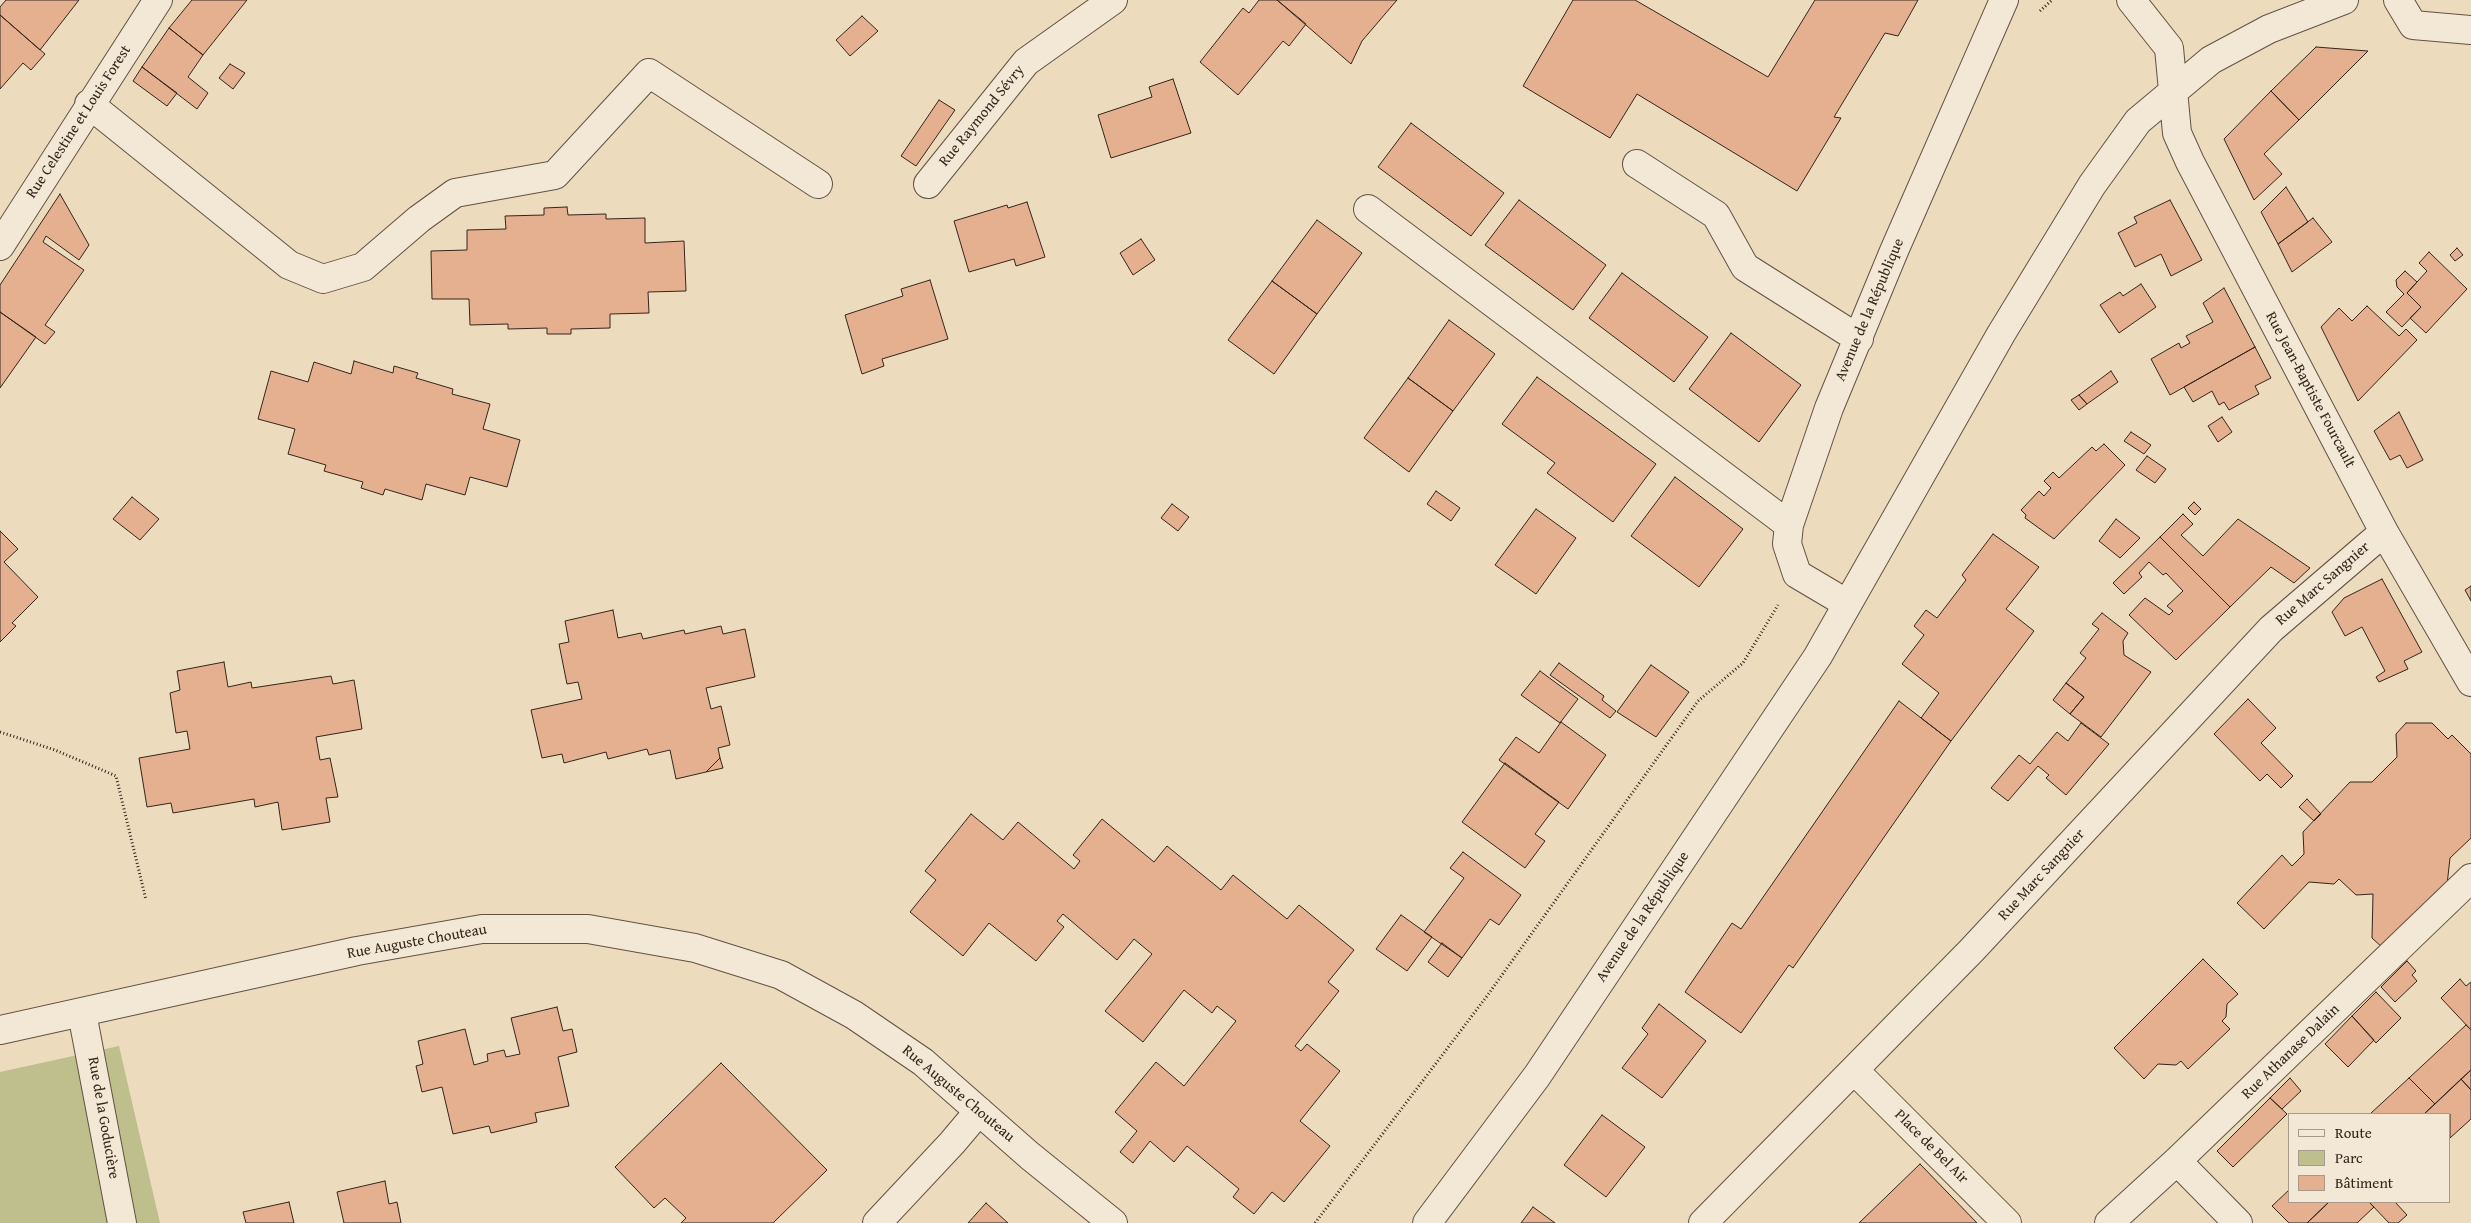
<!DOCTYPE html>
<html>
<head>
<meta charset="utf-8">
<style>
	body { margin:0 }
	#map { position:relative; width:2471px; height:1223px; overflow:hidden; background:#eddbbe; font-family:"Gentium Book Plus",serif }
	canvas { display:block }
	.legend { position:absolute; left:2288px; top:1113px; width:162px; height:90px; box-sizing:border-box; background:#f3e8d5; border:1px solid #a79a8b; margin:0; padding:6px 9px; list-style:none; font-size:15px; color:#34251b }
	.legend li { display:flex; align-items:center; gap:10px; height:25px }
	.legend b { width:25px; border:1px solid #a79a8b }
</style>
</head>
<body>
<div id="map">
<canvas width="2471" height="1223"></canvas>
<ul class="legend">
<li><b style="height:6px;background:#f3e8d5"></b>Route</li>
<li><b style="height:14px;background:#bfbe8d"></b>Parc</li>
<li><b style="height:14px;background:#e4b090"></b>Bâtiment</li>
</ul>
</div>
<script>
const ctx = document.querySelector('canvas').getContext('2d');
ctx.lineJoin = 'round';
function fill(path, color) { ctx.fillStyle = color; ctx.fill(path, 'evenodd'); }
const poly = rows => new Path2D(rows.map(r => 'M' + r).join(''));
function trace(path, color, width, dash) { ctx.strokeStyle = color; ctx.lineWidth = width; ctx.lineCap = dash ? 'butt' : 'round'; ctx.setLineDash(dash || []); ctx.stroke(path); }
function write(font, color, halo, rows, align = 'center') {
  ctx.font = font + ' "Gentium Book Plus",serif'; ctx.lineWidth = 4.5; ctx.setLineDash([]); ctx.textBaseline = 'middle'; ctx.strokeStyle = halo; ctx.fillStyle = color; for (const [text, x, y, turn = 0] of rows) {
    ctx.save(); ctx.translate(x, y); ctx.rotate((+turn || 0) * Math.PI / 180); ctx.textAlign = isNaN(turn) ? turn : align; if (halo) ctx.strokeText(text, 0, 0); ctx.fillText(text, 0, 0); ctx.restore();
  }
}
fill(poly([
	[119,1046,160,1223,0,1223,0,1072]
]), '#bfbe8d');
const building = poly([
	[6,0,79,0,40,50,0,15,0,7,6,0],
	[192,0,247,0,203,55,169,28,192,0],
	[1259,0,1277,0,1306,24,1289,46,1283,41,1238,95,1200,62,1243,8,1249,13,1259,0],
	[1277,0,1397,0,1362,41,1351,64,1277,0],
	[1573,0,1635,0,1768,77,1815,0,1918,0,1898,36,1885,33,1834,117,1841,118,1797,191,1637,94,1610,138,1523,86,1573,0],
	[0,15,45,54,31,70,23,63,0,89,0,15],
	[862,16,878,31,850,56,836,40,862,16],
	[169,28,203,55,188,77,208,93,197,109,142,67,169,28],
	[2316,47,2368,51,2299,120,2271,91,2316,47],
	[230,64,245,73,233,89,219,78,230,64],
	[142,67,177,93,167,106,133,81,142,67],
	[1173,79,1191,133,1111,158,1098,115,1152,97,1149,87,1173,79],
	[2271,91,2299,120,2264,154,2282,174,2254,200,2224,139,2271,91],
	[939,100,955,110,916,166,901,156,939,100],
	[1411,123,1504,193,1471,236,1378,167,1411,123],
	[2286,187,2308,222,2278,244,2261,212,2286,187],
	[60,194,89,245,79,260,46,236,43,242,84,270,45,325,55,332,45,344,0,312,0,285,60,194],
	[1519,200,1606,265,1573,310,1485,245,1519,200],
	[2170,200,2202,260,2171,276,2161,254,2135,267,2118,233,2137,223,2134,217,2170,200],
	[1027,202,1045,257,1016,266,1014,259,969,272,954,221,1007,205,1008,208,1027,202],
	[567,207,568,215,606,214,606,219,645,218,645,243,684,241,686,291,648,292,649,313,610,314,610,328,571,329,571,334,547,334,547,328,508,329,508,324,470,325,469,299,432,299,431,251,467,250,467,230,506,229,505,216,544,215,544,208,567,207],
	[2313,218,2332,242,2292,272,2278,244,2313,218],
	[1317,220,1362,253,1317,314,1272,281,1317,220],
	[1141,239,1155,260,1133,275,1120,253,1141,239],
	[2457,248,2463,255,2455,261,2450,255,2457,248],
	[2429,252,2467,289,2426,333,2410,318,2421,307,2407,293,2427,271,2419,263,2429,252],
	[2405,271,2417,282,2407,293,2421,307,2402,327,2386,312,2404,294,2397,287,2396,280,2405,271],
	[1622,273,1708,337,1674,382,1589,318,1622,273],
	[930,280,948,339,882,359,884,366,862,374,845,315,903,296,901,289,930,280],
	[1272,281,1317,314,1274,374,1228,340,1272,281],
	[2141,284,2156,307,2119,333,2100,305,2120,292,2123,296,2141,284],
	[2224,288,2255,347,2170,395,2151,359,2179,343,2181,348,2190,343,2186,336,2213,322,2203,303,2224,288],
	[2367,306,2399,336,2406,329,2417,340,2358,401,2321,327,2339,308,2352,321,2367,306],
	[0,312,36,337,0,388,0,312],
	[1449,320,1495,354,1453,411,1408,378,1449,320],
	[1731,333,1801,385,1759,442,1689,389,1731,333],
	[2255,347,2271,378,2255,386,2259,394,2229,410,2224,402,2219,405,2212,391,2193,402,2184,387,2255,347],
	[354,361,393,373,394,366,418,373,416,378,453,389,452,394,490,404,483,429,520,440,507,487,470,477,465,495,426,484,422,500,385,489,383,495,361,488,363,482,324,471,326,465,288,454,295,429,258,419,271,371,308,382,314,362,351,374,354,361],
	[2111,371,2118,382,2087,404,2079,395,2111,371],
	[1537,377,1656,464,1613,522,1547,473,1555,463,1502,424,1537,377],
	[1408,378,1453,411,1409,472,1364,438,1408,378],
	[2079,395,2087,404,2079,410,2071,400,2079,395],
	[2399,412,2423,460,2407,468,2400,455,2390,460,2374,431,2399,412],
	[2222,417,2232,432,2218,442,2208,426,2222,417],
	[2131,432,2151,445,2144,454,2124,441,2131,432],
	[2104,444,2125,465,2054,539,2025,518,2026,515,2021,510,2039,491,2044,496,2051,488,2044,481,2053,472,2059,478,2092,447,2096,451,2104,444],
	[2147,456,2166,469,2155,483,2136,470,2147,456],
	[1675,477,1743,529,1699,587,1631,536,1675,477],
	[1436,491,1460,508,1451,521,1427,504,1436,491],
	[132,497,159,519,140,540,113,519,132,497],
	[2194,502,2201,509,2195,515,2188,508,2194,502],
	[1172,504,1189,517,1178,531,1161,518,1172,504],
	[1536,509,1576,538,1536,594,1495,565,1536,509],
	[2183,514,2193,524,2181,535,2203,556,2238,519,2310,568,2294,583,2271,567,2230,607,2160,537,2183,514],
	[2116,519,2140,538,2120,558,2099,541,2116,519],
	[0,531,18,549,4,562,38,597,12,623,16,626,0,642,0,531],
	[1993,534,2039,567,2006,609,2034,631,1951,741,1921,718,1939,693,1902,664,1924,635,1914,626,1926,610,1937,618,1966,580,1962,575,1993,534],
	[2160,537,2230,607,2176,660,2129,615,2145,598,2169,615,2173,611,2167,606,2183,591,2166,573,2163,575,2149,562,2139,573,2142,577,2124,594,2113,583,2160,537],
	[2382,579,2422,652,2404,661,2408,669,2379,682,2376,677,2385,671,2362,627,2345,636,2332,612,2344,598,2382,579],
	[2471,586,2471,601,2465,590,2471,586],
	[613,610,618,638,641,633,643,639,684,630,685,634,721,626,723,634,745,629,755,677,706,688,711,709,721,706,730,745,718,748,720,758,706,772,676,779,670,750,649,755,647,749,608,759,606,752,564,763,562,754,542,758,531,710,582,699,578,682,567,684,559,644,569,642,565,621,613,610],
	[2102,613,2128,633,2123,641,2124,655,2151,672,2101,737,2070,714,2084,697,2066,683,2086,658,2080,653,2099,629,2092,624,2102,613],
	[224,662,228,687,251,682,252,688,331,676,333,684,354,680,362,729,316,737,320,760,330,758,338,797,326,798,330,822,282,830,278,802,255,807,254,799,173,813,171,803,147,807,139,758,190,749,187,731,176,733,170,693,180,690,177,671,224,662],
	[1559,663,1604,696,1602,700,1616,711,1610,718,1550,675,1559,663],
	[1651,665,1689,692,1656,737,1617,712,1651,665],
	[1540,671,1578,699,1560,723,1521,695,1540,671],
	[2066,683,2084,697,2070,714,2053,700,2066,683],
	[2248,699,2276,728,2261,743,2293,776,2281,788,2267,774,2260,781,2214,734,2248,699],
	[1899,701,1951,741,1793,968,1789,965,1741,1033,1685,992,1732,923,1741,929,1899,701],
	[1561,722,1606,755,1568,809,1499,760,1516,737,1539,753,1561,722],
	[2081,723,2109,744,2066,795,2046,778,2049,775,2038,766,2008,801,1991,788,2019,755,2030,764,2057,732,2068,741,2081,723],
	[2406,723,2432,723,2448,739,2452,735,2471,754,2471,838,2450,858,2447,885,2384,949,2372,938,2373,894,2356,895,2339,879,2334,884,2309,882,2264,929,2237,903,2282,855,2292,866,2304,854,2303,832,2350,782,2372,782,2397,757,2396,734,2406,723],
	[720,758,723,768,706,772,720,758],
	[1505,763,1559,802,1535,834,1545,841,1525,868,1462,822,1505,763],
	[2307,799,2321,814,2314,821,2299,807,2307,799],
	[971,814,1003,840,1018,822,1074,869,1080,861,1073,855,1102,819,1154,862,1167,846,1221,890,1233,875,1287,919,1299,905,1354,950,1328,982,1339,991,1295,1046,1301,1051,1307,1044,1340,1071,1300,1121,1330,1146,1284,1202,1272,1192,1254,1214,1233,1197,1239,1189,1187,1146,1174,1162,1150,1141,1133,1163,1120,1152,1137,1131,1115,1112,1156,1062,1184,1086,1236,1021,1217,1006,1212,1013,1184,990,1143,1042,1105,1011,1152,954,1134,939,1117,960,1063,914,1057,921,1064,927,1036,961,989,923,963,956,910,912,936,880,925,871,971,814],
	[1463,852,1521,895,1499,925,1490,919,1462,958,1424,932,1464,878,1450,868,1463,852],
	[1401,915,1432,937,1407,971,1376,949,1401,915],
	[1442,943,1462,958,1448,977,1428,962,1442,943],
	[2203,959,2238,994,2227,1004,2226,1017,2222,1021,2230,1029,2188,1069,2181,1061,2176,1065,2158,1064,2144,1079,2114,1048,2203,959],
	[2407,961,2416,971,2412,975,2417,981,2395,1002,2381,987,2407,961],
	[2460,979,2466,986,2471,982,2471,1030,2441,998,2460,979],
	[2376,992,2401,1018,2376,1043,2352,1016,2376,992],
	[1659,1004,1706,1041,1662,1098,1622,1068,1648,1034,1642,1028,1659,1004],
	[557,1007,563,1031,572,1029,577,1052,558,1057,569,1106,535,1113,537,1122,491,1133,489,1126,453,1134,442,1087,422,1092,416,1066,423,1064,418,1041,465,1029,474,1065,488,1061,487,1054,504,1050,506,1057,520,1054,511,1018,557,1007],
	[2352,1016,2374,1040,2348,1067,2325,1044,2352,1016],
	[2466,1025,2471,1030,2471,1070,2435,1104,2409,1078,2466,1025],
	[721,1063,827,1170,773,1223,681,1223,686,1218,665,1198,654,1208,615,1167,721,1063],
	[2471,1070,2471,1090,2461,1079,2471,1070],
	[2290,1078,2301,1091,2282,1109,2270,1098,2290,1078],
	[2409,1078,2435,1104,2424,1114,2370,1114,2409,1078],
	[2461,1079,2471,1090,2471,1119,2450,1138,2450,1114,2424,1114,2461,1079],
	[2270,1098,2287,1114,2233,1167,2217,1151,2270,1098],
	[1602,1115,1645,1147,1606,1197,1564,1165,1602,1115],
	[1920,1164,1977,1223,1859,1223,1920,1164],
	[385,1181,389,1204,397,1202,401,1223,344,1223,337,1192,385,1181],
	[2290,1189,2290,1202,2329,1202,2307,1223,2289,1223,2272,1206,2290,1189],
	[289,1202,294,1223,246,1223,243,1212,289,1202],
	[2329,1202,2369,1202,2374,1207,2357,1223,2307,1223,2329,1202],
	[2369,1202,2395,1202,2407,1215,2398,1223,2389,1223,2369,1202],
	[986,1203,1008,1223,968,1223,986,1203],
	[1533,1207,1555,1223,1521,1223,1533,1207]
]);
fill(building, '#e4b090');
trace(building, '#34251b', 1);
const minor = poly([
	[2131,0,2169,48,2177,133,2190,162,2384,532,2471,682],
	[2398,0,2413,25,2471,30],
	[89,104,289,265,323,279,363,267,419,219,455,193,555,175,649,73,818,184],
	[1637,164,1716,215,1745,267,1859,339],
	[928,184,1026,62,1113,0],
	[1368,209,1789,525],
	[0,246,158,0],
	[1846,603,1797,574,1787,544,1789,525,1829,408,1894,251,2004,0],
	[82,1013,122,1223],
	[0,1030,357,951,482,929,588,929,695,948,781,975,854,1015,923,1062,1030,1156,1113,1223],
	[1854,1070,2007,1223],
	[2177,1161,2238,1223],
	[877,1223,952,1143,979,1111],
	[1427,1223,1537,1076,1818,656,2001,334,2092,185,2138,121,2211,60,2269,29,2344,0],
	[1703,1223,1971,951,2271,629,2384,532],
	[2109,1223,2177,1161,2471,878]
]);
trace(minor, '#625244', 30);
trace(poly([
	[2040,11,2052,0],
	[0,732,55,750,116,776,146,900],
	[1315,1223,1487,996,1698,701,1743,663,1778,605]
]), '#34251b', 3, [1, 2.5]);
trace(minor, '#f3e8d5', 28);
write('15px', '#34251b', '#f3e8d5', [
	["Rue Raymond Sévry",982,116,-51],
	["Rue Celestine et Louis Forest",79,122,-57],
	["Avenue de la République",1870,310,-67],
	["Rue Jean-Baptiste Fourcault",2310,390,62],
	["Rue Marc Sangnier",2323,584,-41],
	["Rue Marc Sangnier",2042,875,-47],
	["Avenue de la République",1643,917,-56],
	["Rue Auguste Chouteau",417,942,-10],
	["Rue Athanase Dalain",2291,1052,-44],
	["Rue Auguste Chouteau",958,1094,40],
	["Rue de la Goducière",103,1118,80],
	["Place de Bel Air",1931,1147,45]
]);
</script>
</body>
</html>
